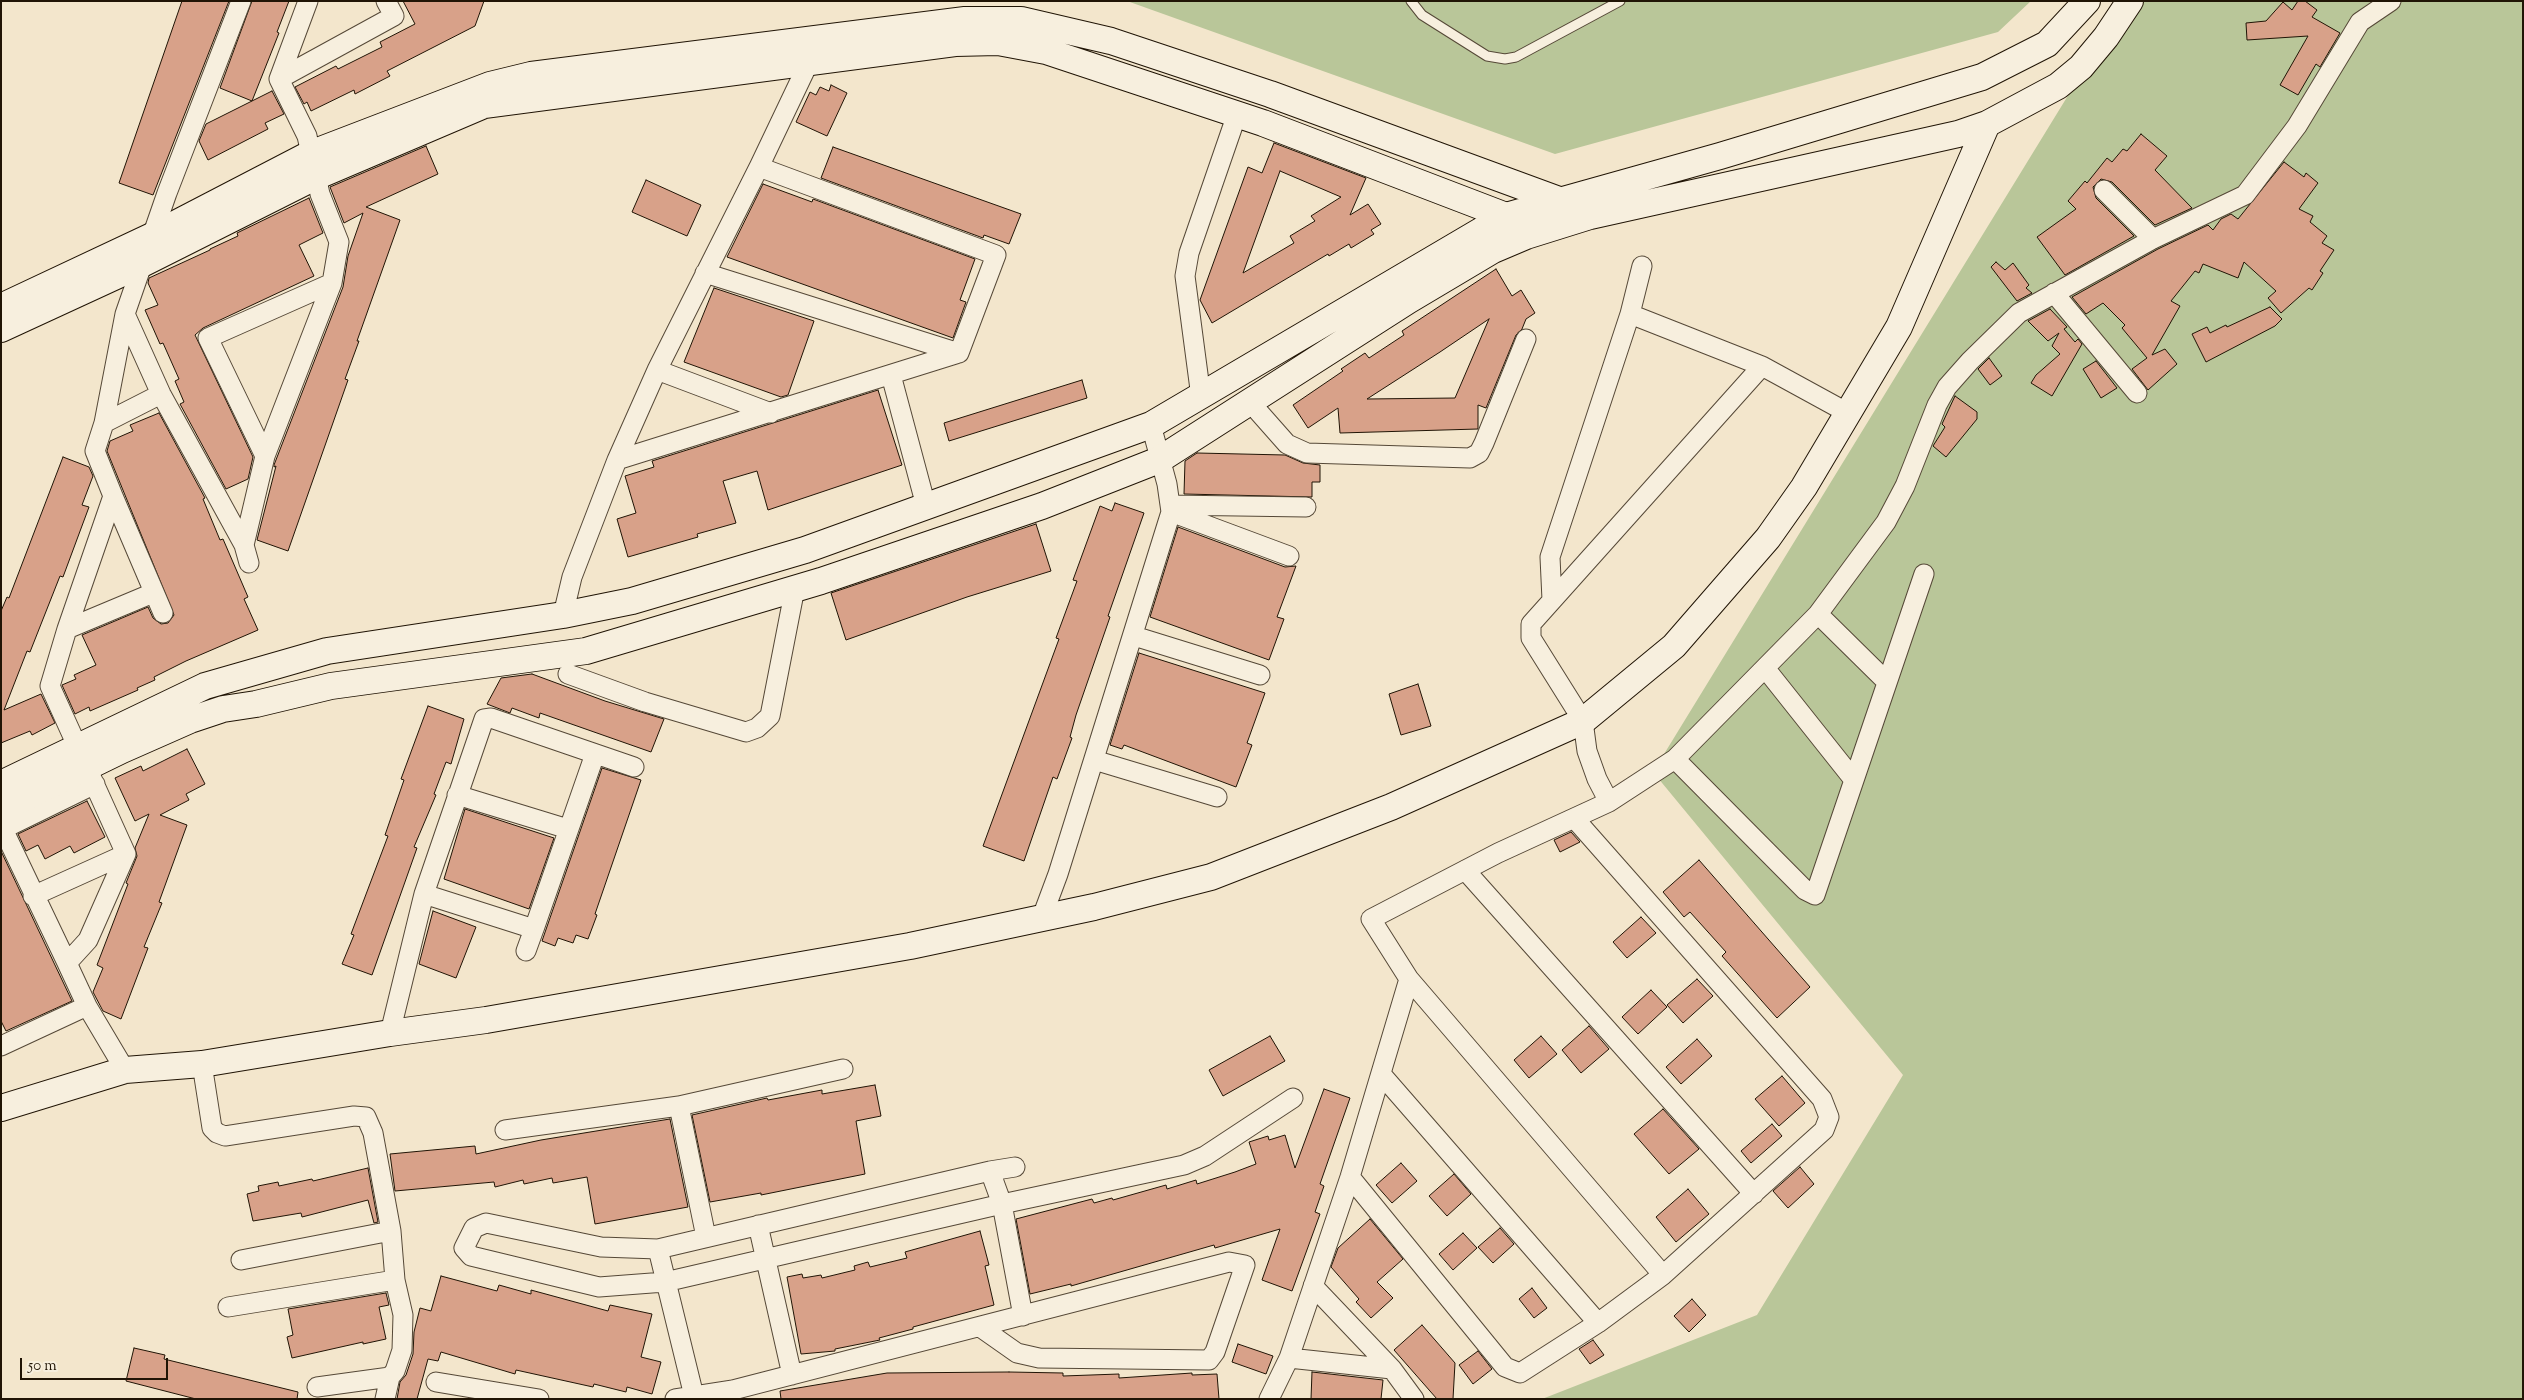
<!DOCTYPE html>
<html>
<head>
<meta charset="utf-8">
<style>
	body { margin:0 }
	#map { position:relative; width:2524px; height:1400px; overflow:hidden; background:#f3e6cc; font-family:"Sorts Mill Goudy",serif }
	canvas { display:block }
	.frame { position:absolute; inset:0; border:2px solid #201405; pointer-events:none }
	.scale { position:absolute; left:20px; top:1358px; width:148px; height:22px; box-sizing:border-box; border:2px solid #201405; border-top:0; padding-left:6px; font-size:15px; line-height:18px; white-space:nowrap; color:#201405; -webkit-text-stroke:4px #f7efde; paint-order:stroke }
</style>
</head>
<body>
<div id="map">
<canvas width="2524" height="1400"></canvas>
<div class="frame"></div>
<div class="scale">50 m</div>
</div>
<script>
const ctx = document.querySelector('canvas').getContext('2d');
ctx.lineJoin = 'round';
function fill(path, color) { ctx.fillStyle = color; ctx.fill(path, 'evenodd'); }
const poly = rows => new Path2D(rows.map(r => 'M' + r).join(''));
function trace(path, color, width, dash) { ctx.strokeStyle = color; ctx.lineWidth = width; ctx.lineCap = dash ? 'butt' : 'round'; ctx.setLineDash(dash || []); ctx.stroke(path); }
fill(poly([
	[1127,1,2031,1,1998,32,1555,154],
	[2126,1,2523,1,2523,1399,1542,1399,1757,1315,1903,1075,1653,772]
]), '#b9c699');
const building = poly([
	[182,1,229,1,153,195,119,183,182,1],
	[252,1,289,1,277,32,279,33,252,101,220,88,252,1],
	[403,1,484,1,475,26,387,71,390,76,355,94,354,90,311,111,307,102,304,104,295,87,336,66,338,69,382,47,380,42,415,24,403,1],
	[2298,1,2305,1,2317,10,2312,17,2340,33,2320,67,2316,64,2298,95,2280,85,2308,36,2247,40,2246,23,2266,21,2283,2,2292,10,2298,1],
	[831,85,847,93,827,136,796,122,810,92,816,95,820,87,829,91,831,85],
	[272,91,284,114,265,123,268,129,208,160,199,141,206,124,272,91],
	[2141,134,2167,156,2155,170,2192,208,2155,225,2112,182,2101,179,2093,187,2096,198,2134,236,2065,275,2037,237,2076,209,2068,201,2085,181,2087,183,2107,158,2112,162,2123,149,2127,151,2141,134],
	[1274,143,1366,178,1350,215,1368,204,1381,224,1371,230,1374,234,1351,248,1349,244,1329,256,1328,254,1212,323,1200,300,1248,167,1262,173,1274,143],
	[1280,171,1341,197,1311,216,1315,221,1290,236,1294,243,1243,273,1280,171],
	[426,146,438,174,366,207,400,220,357,341,359,341,345,379,348,380,288,551,257,540,276,466,274,467,274,465,343,287,348,256,363,213,344,223,330,187,426,146],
	[833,147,1021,214,1009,244,984,235,983,238,821,178,833,147],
	[2284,162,2304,177,2306,173,2318,183,2299,209,2313,216,2310,222,2327,236,2322,243,2334,250,2320,271,2323,273,2312,290,2309,288,2281,313,2268,298,2276,291,2244,262,2238,278,2203,264,2199,273,2195,271,2171,301,2180,306,2152,355,2165,349,2177,364,2148,390,2132,369,2147,358,2122,328,2125,325,2103,303,2086,314,2072,297,2158,249,2208,225,2213,230,2221,219,2231,214,2238,219,2284,162],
	[646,180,701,205,687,236,632,212,646,180],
	[763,184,812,202,813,199,975,259,960,300,966,302,953,338,727,257,763,184],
	[309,198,323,233,299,245,314,276,203,328,195,335,253,457,248,479,226,489,180,404,184,402,175,381,179,379,163,343,160,344,145,310,158,305,148,283,149,278,210,250,210,249,238,236,237,233,309,198],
	[1996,262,2005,270,2013,263,2029,285,2026,288,2032,293,2017,301,1991,267,1996,262],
	[1496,269,1512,296,1521,290,1535,313,1526,319,1522,329,1516,335,1486,408,1478,405,1478,429,1340,433,1338,408,1308,428,1293,405,1343,371,1341,369,1365,353,1369,358,1404,335,1402,331,1496,269],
	[1489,319,1455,398,1367,399,1440,352,1489,319],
	[714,288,814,321,788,395,781,397,684,362,714,288],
	[2270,307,2282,319,2275,326,2206,362,2192,334,2207,327,2210,333,2226,325,2227,327,2270,307],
	[2050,309,2067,327,2064,329,2075,342,2078,339,2082,344,2052,396,2031,383,2036,375,2060,354,2052,346,2059,333,2048,341,2028,321,2050,309],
	[1989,358,2002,376,1990,385,1978,369,1989,358],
	[2096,361,2117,388,2101,398,2083,369,2096,361],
	[1082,380,1087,398,949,441,944,423,1082,380],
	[878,390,902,465,768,510,757,471,723,481,736,523,697,534,698,537,628,557,617,519,636,513,625,476,654,467,652,461,878,390],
	[1955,396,1977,412,1977,419,1946,457,1933,446,1945,427,1942,424,1955,396],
	[159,413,205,498,203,499,220,540,223,539,248,597,244,599,258,630,186,661,154,677,155,680,137,688,138,690,90,711,89,707,75,714,62,685,76,679,74,675,96,665,82,635,148,607,153,618,161,624,168,623,174,615,107,451,110,441,133,431,130,425,159,413],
	[1197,453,1285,455,1303,463,1320,465,1320,482,1312,482,1312,497,1184,494,1185,461,1197,453],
	[63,457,89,467,93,476,82,505,89,507,63,577,60,576,30,652,27,651,4,710,41,694,55,723,32,735,30,731,1,743,1,611,7,597,9,598,63,457],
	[1115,503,1144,513,1108,616,1110,617,1076,715,1070,737,1072,738,1057,779,1053,777,1024,861,983,846,1059,639,1056,638,1077,581,1073,580,1100,506,1112,511,1115,503],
	[1036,524,1051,571,967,597,846,640,831,593,1036,524],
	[1178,527,1285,567,1296,566,1277,617,1284,619,1269,660,1150,617,1178,527],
	[1139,653,1265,693,1247,743,1252,745,1236,787,1124,745,1122,749,1110,745,1139,653],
	[532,674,605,701,664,719,651,752,540,713,539,718,512,708,510,713,487,704,501,678,532,674],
	[1418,684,1431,726,1401,735,1389,694,1418,684],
	[428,706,464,719,451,764,446,762,434,794,436,795,414,847,417,848,372,975,342,964,354,935,351,934,388,836,385,835,404,780,401,779,428,706],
	[187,749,205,784,186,794,189,800,160,815,187,825,159,902,162,903,144,947,148,948,121,1019,103,1011,93,992,103,968,97,965,128,884,126,883,137,856,135,848,149,814,135,821,115,778,141,766,143,771,187,749],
	[602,768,641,780,595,914,597,915,588,939,576,935,573,943,558,938,555,946,542,941,602,768],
	[87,801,105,837,74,853,70,846,45,859,38,845,26,851,18,834,87,801],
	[465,809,554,838,529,909,444,879,465,809],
	[1571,832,1580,842,1560,852,1554,840,1571,832],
	[1,851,72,1001,6,1031,1,1021,1,851],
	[1699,860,1810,987,1777,1018,1722,956,1726,952,1690,912,1684,917,1663,892,1699,860],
	[433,911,476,927,456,978,419,964,433,911],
	[1641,917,1656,933,1627,958,1613,942,1641,917],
	[1697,979,1713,996,1683,1023,1667,1005,1697,979],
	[1651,990,1667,1007,1638,1034,1622,1017,1651,990],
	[1589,1026,1609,1049,1581,1073,1562,1050,1589,1026],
	[1270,1036,1285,1061,1223,1096,1209,1070,1270,1036],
	[1541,1036,1557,1054,1529,1078,1514,1060,1541,1036],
	[1697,1039,1712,1056,1681,1084,1666,1067,1697,1039],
	[1782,1076,1805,1103,1779,1126,1755,1099,1782,1076],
	[875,1085,881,1116,856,1121,865,1174,761,1195,761,1193,710,1202,692,1115,767,1098,768,1100,822,1090,822,1094,875,1085],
	[1324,1089,1350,1098,1320,1184,1324,1186,1315,1212,1320,1214,1292,1291,1262,1280,1280,1229,1215,1248,1214,1245,1071,1286,1071,1284,1030,1294,1016,1219,1092,1199,1094,1203,1112,1198,1113,1200,1166,1185,1167,1189,1196,1180,1197,1184,1235,1172,1256,1164,1249,1142,1268,1136,1269,1140,1285,1135,1295,1168,1324,1089],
	[1663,1109,1699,1149,1669,1174,1634,1134,1663,1109],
	[670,1119,688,1207,595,1224,587,1177,553,1183,552,1178,524,1184,523,1180,495,1187,494,1182,395,1191,390,1154,475,1146,476,1154,541,1140,670,1119],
	[1772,1124,1782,1136,1751,1163,1741,1151,1772,1124],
	[1401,1163,1417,1181,1392,1203,1376,1185,1401,1163],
	[1800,1167,1814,1184,1788,1208,1773,1191,1800,1167],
	[368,1168,378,1222,374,1223,368,1200,302,1217,301,1213,253,1221,247,1194,259,1191,258,1186,278,1182,279,1186,312,1179,313,1181,368,1168],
	[1454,1174,1471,1194,1447,1216,1429,1196,1454,1174],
	[1688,1189,1709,1214,1676,1242,1656,1217,1688,1189],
	[1370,1219,1403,1259,1377,1282,1393,1298,1371,1318,1356,1302,1359,1299,1331,1267,1338,1248,1370,1219],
	[1500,1228,1514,1244,1493,1263,1478,1247,1500,1228],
	[980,1231,989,1265,985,1266,994,1305,913,1327,913,1329,879,1338,880,1340,835,1349,835,1351,801,1354,787,1277,802,1274,803,1278,821,1275,822,1278,855,1270,854,1266,868,1262,870,1267,907,1258,905,1252,980,1231],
	[1463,1233,1477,1248,1453,1270,1439,1254,1463,1233],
	[441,1276,497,1291,499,1285,531,1294,531,1290,608,1311,610,1305,652,1314,641,1357,661,1362,652,1394,627,1387,626,1392,594,1384,593,1387,516,1370,515,1374,441,1352,438,1361,428,1359,417,1399,397,1399,400,1382,406,1375,413,1354,414,1332,420,1308,431,1311,441,1276],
	[1532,1288,1547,1308,1534,1318,1519,1299,1532,1288],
	[386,1293,389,1305,379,1307,386,1339,363,1344,363,1342,292,1358,287,1337,293,1335,288,1309,386,1293],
	[1692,1299,1706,1315,1689,1332,1674,1316,1692,1299],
	[1422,1325,1455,1363,1453,1399,1437,1399,1394,1350,1422,1325],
	[1593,1340,1604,1355,1590,1364,1579,1349,1593,1340],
	[1238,1344,1273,1356,1266,1374,1232,1362,1238,1344],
	[134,1348,165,1355,164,1359,298,1392,297,1399,196,1399,126,1381,134,1348],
	[1478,1351,1492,1369,1473,1384,1459,1365,1478,1351],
	[1009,1372,1063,1373,1063,1376,1119,1374,1119,1378,1192,1373,1192,1375,1217,1374,1219,1399,781,1399,780,1391,887,1373,1009,1372],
	[1312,1372,1383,1380,1381,1399,1311,1399,1312,1372]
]);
fill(building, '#d8a189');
trace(building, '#201405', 1);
const lane = poly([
	[1411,1,1422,15,1487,56,1505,59,1516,57,1620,1]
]);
const street = poly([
	[308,1,279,79,394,16,386,1],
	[759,167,809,62],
	[2104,190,2153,239],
	[705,273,959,353],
	[2054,293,2137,393],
	[125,314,161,394,244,545,249,563],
	[1630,314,1642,266],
	[657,370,771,413],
	[891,375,926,506],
	[1201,397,1185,276,1189,253,1237,114],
	[1249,401,1287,444,1307,453,1470,458,1479,453,1484,443,1526,339],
	[104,423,161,394],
	[265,456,208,338,332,283],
	[113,496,95,451,104,423,125,314,167,193,241,1],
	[1170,505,1306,507],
	[1171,512,1289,556],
	[244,545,265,456,332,283,339,242,320,194,307,136,279,79],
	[1552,600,1550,557,1630,314,1762,366],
	[1818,614,1887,682],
	[563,615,572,577,617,460,657,370,759,167,996,255,959,353,617,460],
	[67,629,153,593],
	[1134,636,1260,675],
	[1765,668,1854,780],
	[568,674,645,702,746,732,757,728,770,716,795,588],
	[1675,759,1805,890,1815,895,1924,574],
	[1094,760,1217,797],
	[457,795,568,829],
	[1609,802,1597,779,1587,751,1583,721,1531,638,1531,624,1762,366,1848,413],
	[3,829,67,963],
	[1,830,95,784],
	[1465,870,1754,1194],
	[424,894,534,929,595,754],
	[33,896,126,854],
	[1042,917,1058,874,1171,512,1167,484,1151,425],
	[526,951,534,929],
	[390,1033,424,894,484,719,491,718,634,767],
	[1,1046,87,1006],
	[202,1064,212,1128,217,1133,225,1136,354,1116,366,1117,373,1133,391,1231,395,1280,403,1315,402,1350,395,1371,390,1377,317,1387],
	[125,1070,87,1006,67,963,88,940,126,854,50,686,67,629,113,496,163,613],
	[1381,1074,1598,1323],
	[505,1130,679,1106],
	[1015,1167,990,1171,1002,1204,1023,1316],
	[990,1171,658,1249,601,1247,486,1223,474,1228,464,1248,471,1256,599,1287,665,1282,1002,1204,1184,1165,1205,1156,1293,1098],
	[1350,1177,1505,1367,1520,1373,1598,1323,1663,1275,1824,1130,1829,1117,1822,1099,1574,818],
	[758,1225,792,1375],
	[706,1237,679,1106,843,1069],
	[658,1249,694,1396],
	[241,1260,391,1231],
	[1663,1275,1409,979,1371,919,1498,853,1609,802,1675,759,1818,614,1886,522,1905,486,1937,405,1947,387,1970,361,2019,313,2153,239,2245,195,2297,126,2360,22,2391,1],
	[228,1307,395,1280],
	[1289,1358,1392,1369,1313,1286],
	[1392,1369,1414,1399],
	[436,1382,539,1399],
	[385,1399,390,1377],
	[675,1399,733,1390,1229,1262,1245,1265,1215,1352,1209,1360,1039,1358,1017,1353,980,1327],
	[1269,1399,1289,1358,1350,1177,1409,979]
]);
const secondary = poly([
	[1,307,152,236,310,154,490,85,531,75,965,20,1021,20,1111,41,1270,94,1567,203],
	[1,329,142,264,315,177,484,105,955,43,998,42,1046,51,1263,123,1506,216,1515,222],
	[1,784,205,686,327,651,563,615,632,601,805,550,1151,425,1506,216,1720,156,1982,77,2047,44,2087,1],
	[1,809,122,750,190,720,223,709,256,704,331,686,586,651,821,581,1042,506,1159,460,1409,300,1493,250,1526,236,1590,216,1958,134,1987,124,2058,86,2081,67,2106,37,2130,1],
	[1,1108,125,1070,202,1064,390,1033,486,1020,910,946,1094,907,1211,877,1391,807,1583,721,1674,646,1768,538,1804,487,1899,327,1987,124]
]);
trace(lane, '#554837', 11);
trace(street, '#554837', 21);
trace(secondary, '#201405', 28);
trace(lane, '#f7efde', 9);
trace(street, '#f7efde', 19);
trace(secondary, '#f7efde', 26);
</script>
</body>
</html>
